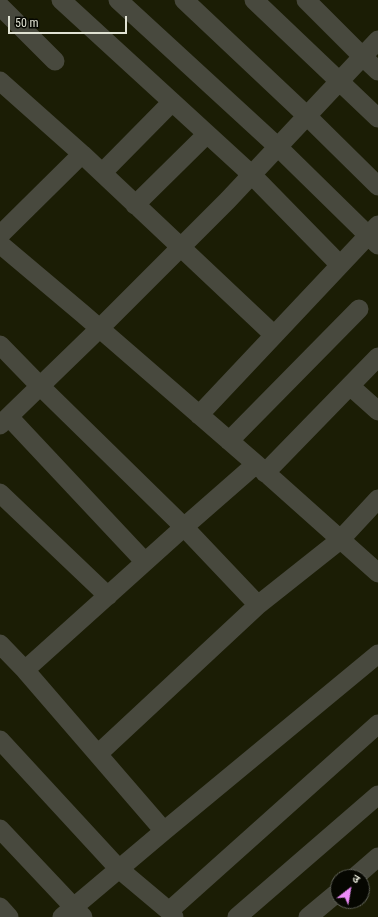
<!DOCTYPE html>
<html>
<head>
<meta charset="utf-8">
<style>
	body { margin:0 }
	#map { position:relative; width:378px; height:917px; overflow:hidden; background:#1b1d05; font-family:"Roboto Condensed","Noto Sans Devanagari",sans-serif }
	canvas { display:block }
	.north { position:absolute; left:330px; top:869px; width:40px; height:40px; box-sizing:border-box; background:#060701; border:1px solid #5d5f55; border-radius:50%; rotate:31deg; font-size:11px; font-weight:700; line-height:16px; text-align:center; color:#e0e2d3 }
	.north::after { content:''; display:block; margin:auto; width:14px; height:18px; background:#ed8cf9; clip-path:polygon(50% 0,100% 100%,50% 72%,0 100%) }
	.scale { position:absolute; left:8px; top:16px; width:119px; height:18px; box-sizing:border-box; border:2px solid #e0e2d3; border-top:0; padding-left:5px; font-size:12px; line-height:14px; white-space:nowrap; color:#e0e2d3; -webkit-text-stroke:3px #060701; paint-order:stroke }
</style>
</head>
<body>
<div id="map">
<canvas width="378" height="917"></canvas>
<div class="north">उ</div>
<div class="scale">50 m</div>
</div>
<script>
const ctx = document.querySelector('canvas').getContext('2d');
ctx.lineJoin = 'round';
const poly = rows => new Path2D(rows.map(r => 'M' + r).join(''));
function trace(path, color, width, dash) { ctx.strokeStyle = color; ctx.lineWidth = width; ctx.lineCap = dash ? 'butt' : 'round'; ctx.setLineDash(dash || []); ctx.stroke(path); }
trace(poly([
	[61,0,252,175,340,265],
	[118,0,278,147,378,245],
	[184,0,307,116,378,186],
	[254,0,378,118],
	[306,0,363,57,378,71],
	[0,6,55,61],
	[0,81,82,154,274,335],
	[102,173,172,102],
	[135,205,207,134],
	[0,235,82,154],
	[0,244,83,314,256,464,378,573],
	[0,345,40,386,184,527,258,605],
	[350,386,378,411],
	[199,415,378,225],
	[9,417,145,562],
	[0,425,100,328,228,200,378,40],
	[229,441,359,309],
	[265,473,378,357],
	[0,493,108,596],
	[0,644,25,670,164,831],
	[25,670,184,527,256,464],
	[0,740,119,869,169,911,174,917],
	[98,754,258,605,340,540,378,499],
	[0,829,83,917],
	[355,877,378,857],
	[0,907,9,917],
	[169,911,378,724],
	[62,917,164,831,378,654],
	[237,917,378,795],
	[308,917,338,892]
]), '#48493e', 19);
</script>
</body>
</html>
